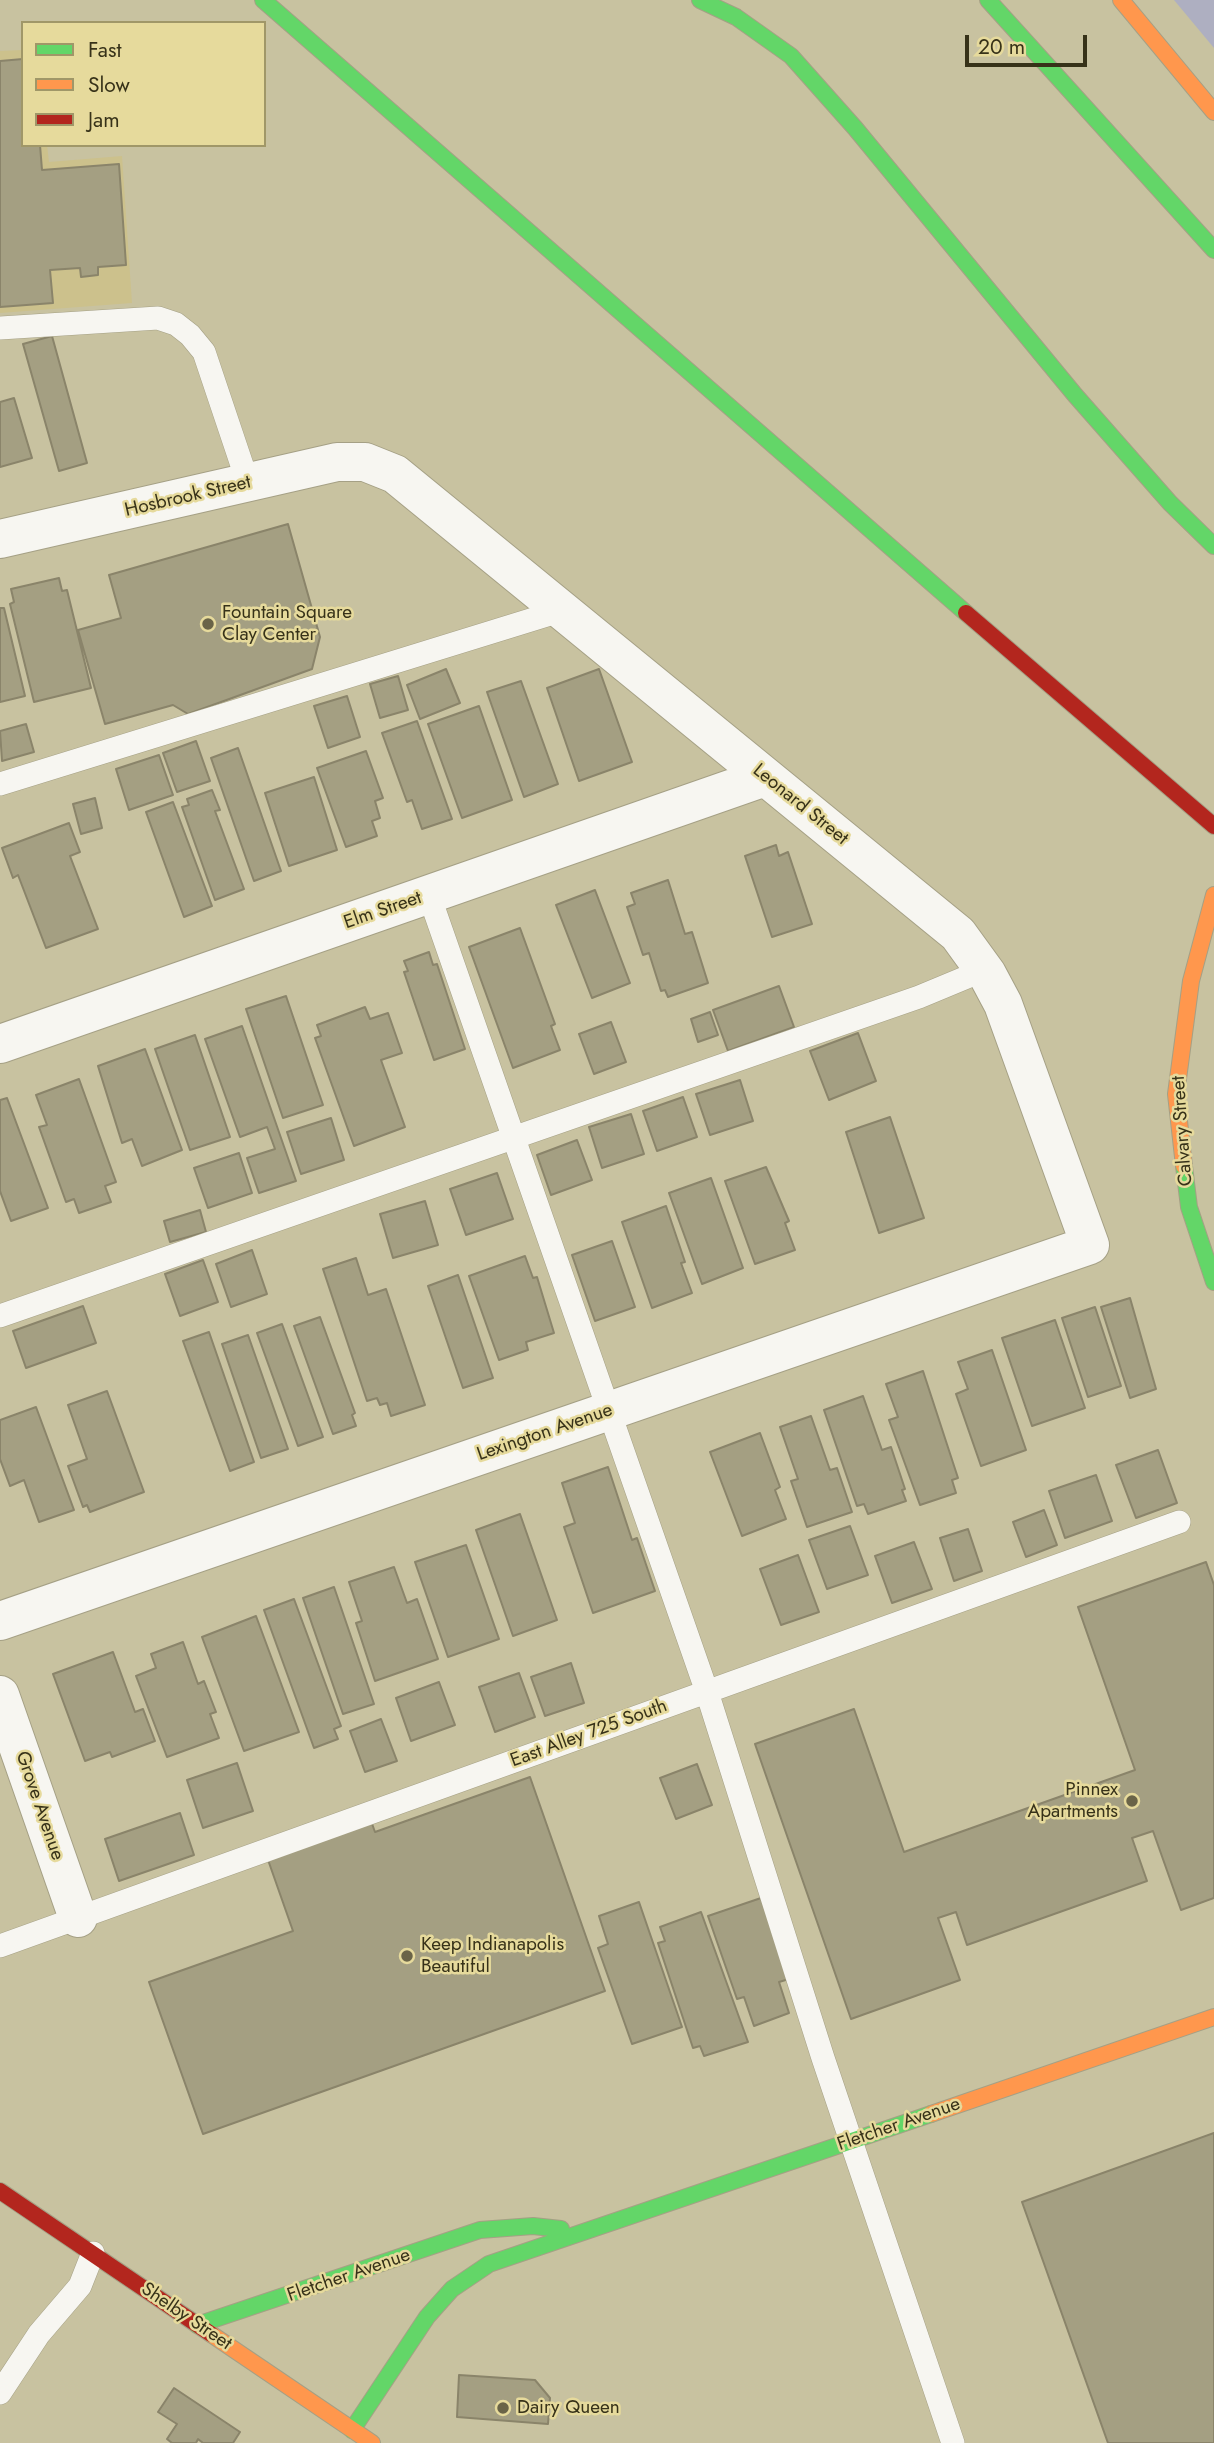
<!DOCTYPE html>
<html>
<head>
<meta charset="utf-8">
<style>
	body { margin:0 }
	#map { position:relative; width:1214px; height:2443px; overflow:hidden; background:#c8c2a0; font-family:Jost,sans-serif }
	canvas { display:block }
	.legend { position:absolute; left:21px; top:21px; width:245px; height:126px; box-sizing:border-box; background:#e6da9c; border:2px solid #a09768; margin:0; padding:9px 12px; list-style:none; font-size:21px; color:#373219 }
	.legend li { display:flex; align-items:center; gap:14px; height:35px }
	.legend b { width:35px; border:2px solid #a09768 }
	.scale { position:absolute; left:965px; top:35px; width:122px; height:32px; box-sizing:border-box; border:4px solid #373219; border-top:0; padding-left:9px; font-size:21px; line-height:24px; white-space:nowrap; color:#373219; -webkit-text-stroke:5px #e6da9c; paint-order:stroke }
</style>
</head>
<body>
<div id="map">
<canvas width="1214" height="2443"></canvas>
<ul class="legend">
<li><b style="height:9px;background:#63d668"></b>Fast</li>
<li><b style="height:9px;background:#ff974d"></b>Slow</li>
<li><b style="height:9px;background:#b3261e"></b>Jam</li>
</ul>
<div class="scale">20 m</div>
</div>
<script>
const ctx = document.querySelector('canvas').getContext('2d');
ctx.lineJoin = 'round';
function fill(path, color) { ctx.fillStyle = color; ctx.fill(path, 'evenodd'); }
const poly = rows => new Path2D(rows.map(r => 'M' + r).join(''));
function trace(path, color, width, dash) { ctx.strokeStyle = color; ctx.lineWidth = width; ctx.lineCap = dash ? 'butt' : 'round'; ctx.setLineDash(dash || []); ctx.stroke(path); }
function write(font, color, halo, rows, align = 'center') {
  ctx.font = font + ' Jost,sans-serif'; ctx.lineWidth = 5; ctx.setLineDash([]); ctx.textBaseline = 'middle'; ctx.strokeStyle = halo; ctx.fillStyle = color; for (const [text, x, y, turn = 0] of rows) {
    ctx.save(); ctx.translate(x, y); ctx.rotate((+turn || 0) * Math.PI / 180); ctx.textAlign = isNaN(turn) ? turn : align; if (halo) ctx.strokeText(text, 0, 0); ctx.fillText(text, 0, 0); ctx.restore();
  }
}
fill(poly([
	[23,50,23,145,47,145,49,162,122,156,132,303,0,313,0,51]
]), '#ccc18c');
fill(poly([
	[1174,0,1214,0,1214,48]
]), '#aeafc1');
const building = poly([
	[23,59,23,145,40,145,42,170,119,164,126,265,98,267,98,275,81,277,80,268,50,270,53,303,0,307,0,61,23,59],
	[52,336,87,463,59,471,23,344,52,336],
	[14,398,32,458,0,467,0,402,14,398],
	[288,524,320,637,312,669,188,714,173,705,105,724,78,630,121,618,109,575,288,524],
	[59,578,62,591,67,590,91,688,34,702,10,604,14,602,11,589,59,578],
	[0,608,4,608,25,696,0,702,0,608],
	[446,669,460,703,420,719,407,685,446,669],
	[599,669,632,762,579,781,547,688,599,669],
	[398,676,408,710,380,718,370,684,398,676],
	[521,681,558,784,524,797,487,692,521,681],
	[347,696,360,737,328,748,314,706,347,696],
	[479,706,512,800,462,818,428,724,479,706],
	[417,721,452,819,422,829,412,800,407,802,382,733,417,721],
	[26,724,34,752,2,761,0,731,26,724],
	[196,741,210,781,177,792,163,753,196,741],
	[238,748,281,871,254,881,211,758,238,748],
	[366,751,383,798,375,801,380,818,372,821,377,836,346,847,317,768,366,751],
	[159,755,173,795,129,810,116,769,159,755],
	[314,777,337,850,289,866,265,793,314,777],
	[212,790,220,810,215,811,244,889,215,900,182,807,189,805,187,799,212,790],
	[95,798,102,828,81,834,73,804,95,798],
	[173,802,212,906,184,917,146,812,173,802],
	[69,823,80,852,70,856,98,929,46,948,18,875,13,878,2,848,69,823],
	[776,845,779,856,788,852,812,924,772,937,745,856,776,845],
	[668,880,685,934,692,932,708,983,668,997,665,990,661,991,649,953,643,955,627,907,635,904,631,893,668,880],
	[595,890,630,983,592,998,556,905,595,890],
	[520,928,555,1024,551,1026,560,1050,513,1068,469,947,520,928],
	[429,952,433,965,437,964,465,1049,434,1060,404,972,408,971,404,961,429,952],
	[779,986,794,1027,728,1051,713,1010,779,986],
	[286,996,323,1105,283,1118,246,1009,286,996],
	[365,1007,370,1019,388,1013,402,1053,381,1060,405,1127,354,1146,315,1038,321,1036,317,1025,365,1007],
	[710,1012,718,1035,698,1042,691,1019,710,1012],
	[611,1022,626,1062,594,1074,579,1034,611,1022],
	[242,1026,296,1181,259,1193,247,1158,275,1149,267,1127,240,1137,205,1039,242,1026],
	[858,1033,876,1081,829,1100,810,1051,858,1033],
	[195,1035,230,1137,190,1150,155,1049,195,1035],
	[145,1049,182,1150,142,1166,132,1139,122,1143,98,1066,145,1049],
	[79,1079,116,1182,105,1186,111,1202,79,1213,74,1199,66,1202,39,1127,47,1125,36,1095,79,1079],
	[740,1080,753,1121,710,1135,696,1094,740,1080],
	[683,1097,697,1137,657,1151,643,1111,683,1097],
	[7,1098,48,1208,11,1221,0,1191,0,1100,7,1098],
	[631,1114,644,1154,602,1168,589,1127,631,1114],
	[890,1117,924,1218,879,1233,846,1132,890,1117],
	[331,1118,344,1160,301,1174,287,1132,331,1118],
	[577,1140,592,1180,551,1195,537,1155,577,1140],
	[239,1153,252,1193,208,1208,194,1168,239,1153],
	[766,1167,789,1221,785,1223,795,1250,755,1264,725,1181,766,1167],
	[497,1173,513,1219,466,1235,450,1189,497,1173],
	[711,1178,743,1268,702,1284,669,1193,711,1178],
	[425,1201,438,1245,393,1258,380,1214,425,1201],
	[666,1206,685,1262,681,1263,692,1293,652,1308,622,1222,666,1206],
	[200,1210,206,1232,170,1242,164,1221,200,1210],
	[612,1241,635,1307,595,1321,572,1255,612,1241],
	[252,1250,267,1294,231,1307,216,1264,252,1250],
	[525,1256,533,1278,537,1277,554,1333,526,1342,528,1350,499,1360,469,1276,525,1256],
	[356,1258,368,1295,386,1289,425,1405,391,1416,387,1403,380,1405,377,1398,367,1401,323,1269,356,1258],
	[203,1260,218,1302,180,1316,165,1274,203,1260],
	[458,1275,493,1378,463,1388,428,1286,458,1275],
	[1130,1298,1156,1389,1130,1398,1101,1307,1130,1298],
	[83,1306,96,1343,26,1368,13,1331,83,1306],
	[1095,1307,1121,1386,1088,1397,1062,1318,1095,1307],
	[320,1317,355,1413,352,1415,356,1426,333,1434,294,1326,320,1317],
	[1055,1320,1085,1408,1032,1426,1002,1338,1055,1320],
	[282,1324,323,1437,298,1446,257,1333,282,1324],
	[209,1332,254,1462,230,1471,183,1341,209,1332],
	[248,1335,288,1449,261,1458,222,1344,248,1335],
	[992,1350,1026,1450,981,1466,956,1394,968,1389,958,1362,992,1350],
	[923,1371,958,1478,952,1480,956,1493,920,1505,889,1420,898,1417,886,1384,923,1371],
	[107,1391,144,1492,90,1512,87,1505,83,1507,68,1466,87,1459,68,1405,107,1391],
	[863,1396,882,1450,891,1447,905,1489,902,1490,906,1501,868,1514,864,1504,857,1506,824,1410,863,1396],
	[36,1407,74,1510,39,1522,24,1480,10,1486,0,1459,0,1420,36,1407],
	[811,1416,830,1470,837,1468,852,1512,807,1527,791,1481,798,1479,780,1427,811,1416],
	[760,1433,780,1487,775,1490,786,1519,742,1536,710,1452,760,1433],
	[1158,1450,1177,1503,1136,1518,1116,1465,1158,1450],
	[608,1467,632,1540,637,1538,655,1591,593,1613,564,1527,575,1523,562,1483,608,1467],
	[1096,1475,1112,1521,1065,1538,1049,1491,1096,1475],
	[1044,1510,1057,1545,1026,1557,1013,1522,1044,1510],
	[520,1514,557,1620,513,1636,476,1530,520,1514],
	[850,1526,868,1575,827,1589,809,1540,850,1526],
	[968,1529,982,1571,954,1581,940,1538,968,1529],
	[914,1542,932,1589,892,1603,875,1556,914,1542],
	[466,1545,499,1639,448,1657,415,1562,466,1545],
	[798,1555,819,1612,781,1625,760,1569,798,1555],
	[1206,1562,1214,1585,1214,1898,1181,1910,1153,1831,1132,1838,1147,1881,967,1945,956,1912,938,1918,960,1980,851,2019,755,1744,854,1709,904,1852,1135,1770,1078,1607,1206,1562],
	[394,1567,407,1603,417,1599,438,1659,375,1681,356,1623,362,1621,349,1582,394,1567],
	[334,1587,374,1704,343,1714,303,1598,334,1587],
	[294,1599,341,1726,334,1729,338,1739,314,1748,264,1610,294,1599],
	[256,1616,299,1732,244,1751,202,1637,256,1616],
	[183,1642,198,1684,204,1681,216,1712,210,1714,219,1738,167,1757,136,1676,156,1668,151,1654,183,1642],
	[113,1652,135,1712,143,1709,155,1741,112,1757,110,1752,85,1761,53,1674,113,1652],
	[571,1663,584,1703,545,1716,531,1677,571,1663],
	[519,1673,535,1717,495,1732,479,1687,519,1673],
	[439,1682,455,1725,411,1741,396,1698,439,1682],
	[381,1719,397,1761,365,1772,350,1731,381,1719],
	[237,1763,253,1811,203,1828,187,1780,237,1763],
	[697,1764,712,1805,676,1819,660,1778,697,1764],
	[530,1777,605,1991,203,2134,149,1982,293,1931,267,1857,371,1821,375,1832,530,1777],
	[180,1813,194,1855,119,1881,105,1839,180,1813],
	[761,1898,789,1979,779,1982,789,2013,754,2026,744,1997,737,1999,708,1916,761,1898],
	[639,1902,682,2027,632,2044,598,1948,608,1944,599,1916,639,1902],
	[701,1912,748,2042,704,2056,700,2046,693,2048,658,1943,665,1941,660,1927,701,1912],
	[1214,2133,1214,2443,1108,2443,1022,2202,1214,2133],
	[459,2375,535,2380,550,2398,548,2424,457,2417,459,2375],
	[174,2388,240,2432,233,2443,203,2443,198,2439,196,2443,172,2443,167,2439,177,2424,158,2412,174,2388]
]);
fill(building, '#a49f82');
trace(building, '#8a846a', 2);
const lane = poly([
	[0,328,158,318,176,324,190,335,204,352,248,483],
	[0,784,563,610],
	[429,895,707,1692,823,2058,953,2443],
	[0,1316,919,997,984,970],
	[0,1946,1179,1522],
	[0,2393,39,2334,80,2286,93,2253]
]);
const street = poly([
	[0,539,337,462,365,462,395,474,958,934,987,974,1003,1004,1090,1245,0,1621],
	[0,1044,765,777],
	[0,1695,78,1918]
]);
const fast = poly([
	[263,0,966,613],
	[700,0,736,17,791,56,855,128,1075,395,1170,503,1214,546],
	[988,0,1214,250],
	[1184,1166,1189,1207,1214,1282],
	[197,2325,480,2230,533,2226,561,2229],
	[352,2430,427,2317,452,2289,489,2264,931,2114]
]);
const slow = poly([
	[1121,0,1214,112],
	[1184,1166,1176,1094,1191,981,1214,895],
	[931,2114,1214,2017],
	[211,2334,372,2443]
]);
const jam = poly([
	[966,613,1214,826],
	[0,2191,211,2334]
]);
trace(lane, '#a5a085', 24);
trace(street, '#a5a085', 40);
trace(fast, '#a5a085', 18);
trace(slow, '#a5a085', 18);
trace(jam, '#a5a085', 18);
trace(lane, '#f7f6f1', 23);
trace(street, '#f7f6f1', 38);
trace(fast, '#63d668', 16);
trace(slow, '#ff974d', 16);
trace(jam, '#b3261e', 16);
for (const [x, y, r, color] of [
	[208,624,7,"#6a6448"],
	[1132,1801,7,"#6a6448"],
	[407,1956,7,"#6a6448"],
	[503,2408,7,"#6a6448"]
]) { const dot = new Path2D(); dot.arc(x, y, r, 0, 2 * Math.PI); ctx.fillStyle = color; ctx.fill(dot); trace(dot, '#e6da9c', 2.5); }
write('19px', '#373219', '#e6da9c', [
	["Hosbrook Street",188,497,-13],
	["Leonard Street",800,805,39],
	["Elm Street",383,911,-19],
	["Calvary Street",1183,1131,-94],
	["Lexington Avenue",545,1433,-19],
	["East Alley 725 South",589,1734,-20],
	["Grove Avenue",39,1806,71],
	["Fletcher Avenue",899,2125,-19],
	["Fletcher Avenue",349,2276,-19],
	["Shelby Street",186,2317,34]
]);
write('19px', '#373219', '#e6da9c', [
	["Fountain Square",222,613],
	["Clay Center",222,635],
	["Pinnex",1118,1790,"right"],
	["Apartments",1118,1812,"right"],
	["Keep Indianapolis",421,1945],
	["Beautiful",421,1967],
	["Dairy Queen",517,2408]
], 'left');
</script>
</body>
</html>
